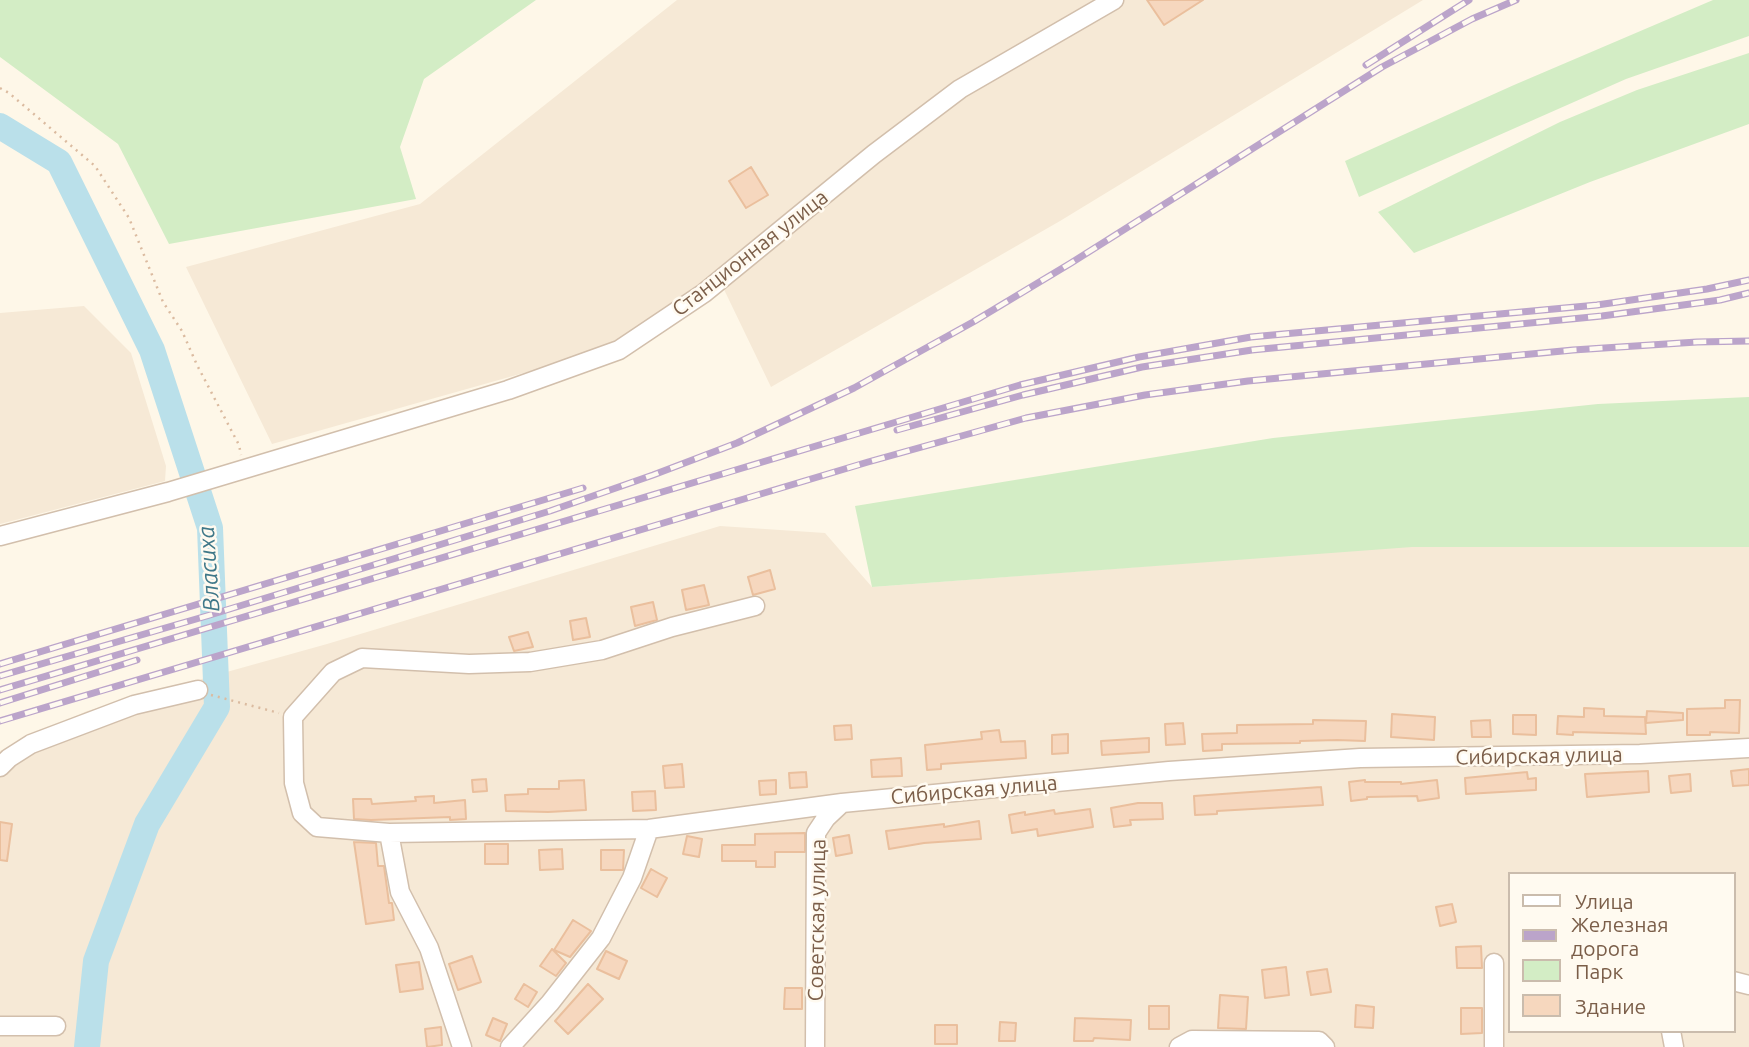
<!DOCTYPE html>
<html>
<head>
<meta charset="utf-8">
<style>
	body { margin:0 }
	#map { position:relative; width:1749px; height:1047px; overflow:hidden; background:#fef7e8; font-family:Ubuntu,sans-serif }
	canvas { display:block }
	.legend { position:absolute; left:1508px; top:872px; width:228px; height:161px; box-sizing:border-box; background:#fffaf0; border:2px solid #cabcad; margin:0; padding:9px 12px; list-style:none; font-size:21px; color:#7b5e49 }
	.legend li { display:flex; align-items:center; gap:14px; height:35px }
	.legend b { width:35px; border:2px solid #cabcad }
</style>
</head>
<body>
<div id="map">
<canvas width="1749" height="1047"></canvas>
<ul class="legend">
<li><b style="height:9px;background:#fff"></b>Улица</li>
<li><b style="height:9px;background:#bba4ca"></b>Железная дорога</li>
<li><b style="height:19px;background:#d3edc5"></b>Парк</li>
<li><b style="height:19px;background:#f6d7be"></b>Здание</li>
</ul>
</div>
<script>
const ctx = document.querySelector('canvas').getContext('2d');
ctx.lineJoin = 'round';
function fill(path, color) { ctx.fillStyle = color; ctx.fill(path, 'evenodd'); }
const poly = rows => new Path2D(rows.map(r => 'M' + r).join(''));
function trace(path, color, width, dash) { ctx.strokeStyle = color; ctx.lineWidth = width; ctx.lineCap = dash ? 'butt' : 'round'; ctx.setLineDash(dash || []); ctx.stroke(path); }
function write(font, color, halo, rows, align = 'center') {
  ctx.font = font + ' Ubuntu,sans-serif'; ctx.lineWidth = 5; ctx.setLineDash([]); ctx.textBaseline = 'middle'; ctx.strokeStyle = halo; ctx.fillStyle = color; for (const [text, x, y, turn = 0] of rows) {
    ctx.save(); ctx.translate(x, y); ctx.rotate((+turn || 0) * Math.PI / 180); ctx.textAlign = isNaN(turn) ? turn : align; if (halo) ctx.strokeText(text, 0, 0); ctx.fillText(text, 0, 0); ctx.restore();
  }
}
fill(poly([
	[677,0,1423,0,1060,221,771,387,717,275,605,350,272,444,186,267,420,204],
	[84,306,131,353,166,466,165,481,0,524,0,313],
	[720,526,825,533,872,587,1400,547,1749,547,1749,1047,0,1047,0,751,87,711,327,644],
	[1509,874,1733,874,1733,1031,1509,1031]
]), '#f6e9d6');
fill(poly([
	[0,0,536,0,424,79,400,147,416,199,169,244,118,144,0,57],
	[1713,0,1749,0,1749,36,1626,79,1359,197,1345,161,1514,85],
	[1749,53,1749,124,1590,182,1414,253,1378,212,1560,122,1637,90],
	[1749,397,1749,547,1412,547,872,587,855,506,1273,438,1598,404]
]), '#d3edc5');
trace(poly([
	[0,126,59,162,152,350,210,528,217,707,147,824,96,961,87,1047]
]), '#bae0ea', 26);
const building = poly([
	[1147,0,1203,0,1164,25,1147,0],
	[751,167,768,195,746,208,729,181,751,167],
	[770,570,775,589,753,595,748,577,770,570],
	[704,585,709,605,686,610,682,590,704,585],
	[653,602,657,620,635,626,631,607,653,602],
	[586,618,590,637,573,640,570,621,586,618],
	[528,632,533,647,514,651,509,637,528,632],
	[1725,700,1740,700,1739,733,1710,732,1710,735,1687,735,1687,709,1725,708,1725,700],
	[1584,708,1604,709,1604,716,1645,717,1646,734,1573,732,1573,735,1557,734,1558,716,1584,717,1584,708],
	[1647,711,1683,713,1683,720,1646,723,1647,711],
	[1392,714,1435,717,1434,740,1391,737,1392,714],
	[1513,715,1536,715,1536,735,1513,734,1513,715],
	[1313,720,1366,721,1365,741,1337,740,1300,741,1300,743,1222,744,1222,750,1203,751,1202,734,1237,733,1237,725,1313,724,1313,720],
	[1490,720,1491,737,1472,737,1471,721,1490,720],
	[1183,723,1185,744,1166,745,1165,724,1183,723],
	[851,725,852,739,835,740,834,726,851,725],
	[999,730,1001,742,1025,741,1026,758,941,764,941,769,927,770,925,745,982,739,981,732,999,730],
	[1068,734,1068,753,1052,754,1052,735,1068,734],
	[1149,738,1149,752,1102,755,1101,741,1149,738],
	[901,758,902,776,872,777,871,760,901,758],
	[682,764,684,787,665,788,663,766,682,764],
	[1749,769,1749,785,1733,786,1731,771,1749,769],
	[1648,771,1649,792,1587,797,1585,774,1648,771],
	[806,772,807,787,790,788,789,773,806,772],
	[1527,772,1528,779,1536,778,1536,790,1466,794,1465,778,1527,772],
	[1690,774,1691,791,1671,793,1669,776,1690,774],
	[486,779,487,791,473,792,472,780,486,779],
	[584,780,586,810,548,812,506,811,505,795,528,794,528,789,559,789,559,781,584,780],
	[776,780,776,794,760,795,759,781,776,780],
	[1365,780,1365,782,1401,782,1401,784,1437,780,1439,798,1418,801,1417,796,1367,797,1367,799,1351,801,1349,782,1365,780],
	[1321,787,1323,805,1217,811,1217,814,1195,815,1194,796,1321,787],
	[655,791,656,810,633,811,632,792,655,791],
	[434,796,434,803,465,800,466,819,450,820,450,817,371,820,354,819,353,799,371,799,372,804,416,801,415,797,434,796],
	[1138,803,1162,803,1163,819,1130,820,1131,825,1114,827,1111,808,1138,803],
	[1090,809,1093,827,1038,836,1037,829,1012,833,1009,815,1025,812,1025,815,1054,810,1055,814,1090,809],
	[979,821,981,839,924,843,889,849,886,831,944,824,944,827,979,821],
	[0,822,12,824,7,861,0,860,0,822],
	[805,833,805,852,775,852,775,867,756,867,756,861,722,861,722,845,755,845,755,834,805,833],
	[849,835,852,853,836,856,833,838,849,835],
	[687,836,702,839,699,857,683,854,687,836],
	[354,842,376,843,378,866,384,866,389,903,392,903,394,920,366,924,354,842],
	[485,844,508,844,508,864,485,864,485,844],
	[562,849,563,869,540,870,539,850,562,849],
	[601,850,624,850,623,870,601,870,601,850],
	[651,869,667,878,657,897,641,888,651,869],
	[1452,904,1456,922,1440,926,1436,907,1452,904],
	[573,920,591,931,570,957,554,950,573,920],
	[1481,946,1482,968,1457,968,1456,947,1481,946],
	[552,949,566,963,556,976,540,966,552,949],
	[606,951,627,961,619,979,597,969,606,951],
	[472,956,481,982,458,990,449,964,472,956],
	[419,962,423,989,400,992,396,965,419,962],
	[1286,967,1289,995,1265,998,1262,970,1286,967],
	[1327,969,1331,992,1311,995,1307,972,1327,969],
	[524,984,537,992,528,1007,515,999,524,984],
	[588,984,603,999,568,1034,555,1021,588,984],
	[785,988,802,988,802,1009,784,1009,785,988],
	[1220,995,1248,997,1246,1029,1218,1028,1220,995],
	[1356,1005,1374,1007,1373,1028,1355,1027,1356,1005],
	[1149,1006,1169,1006,1169,1029,1149,1029,1149,1006],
	[1461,1008,1482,1008,1482,1033,1461,1034,1461,1008],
	[493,1018,507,1024,500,1041,486,1035,493,1018],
	[1075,1018,1131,1020,1130,1040,1094,1038,1093,1041,1074,1041,1075,1018],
	[1000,1022,1016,1023,1015,1041,999,1041,1000,1022],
	[935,1025,957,1025,957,1044,935,1044,935,1025],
	[441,1027,442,1045,427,1047,425,1029,441,1027]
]);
fill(building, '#f6d7be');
trace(building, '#eabf9d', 2);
const street = poly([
	[0,536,168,492,508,390,619,350,704,293,874,154,960,89,1114,0],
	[755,606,672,627,602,650,530,662,469,664,362,658,333,672,293,717,294,783,302,813,317,827,389,833,649,829,842,803,1169,771,1360,758,1640,754,1749,748],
	[0,767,9,758,31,744,134,705,198,690],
	[389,833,400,892,429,948,462,1047],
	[1733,981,1749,985],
	[0,1026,56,1026],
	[1671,1031,1674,1047],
	[510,1047,550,1003,601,938,632,878,649,829],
	[815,1047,816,833,826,818,842,803],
	[1179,1047,1192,1040,1319,1041,1325,1047],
	[1494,1047,1494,963]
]);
trace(street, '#d2bfac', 21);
trace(poly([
	[0,88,9,93,95,166,129,218,163,302,182,331,197,365,239,445,241,455],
	[211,695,279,713]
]), '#dbbba0', 2.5, [2, 5]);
trace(street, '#fff', 18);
const rail = poly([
	[1366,65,1469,0],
	[897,430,1023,395,1142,367,1252,350,1602,316,1720,300,1749,293],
	[0,664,583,488],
	[0,676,210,615,550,511,653,475,737,443,854,388,973,322,1071,263,1382,67,1472,19,1516,0],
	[0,690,1020,385,1139,357,1251,337,1597,305,1707,289,1749,280],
	[0,703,137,660],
	[0,721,868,462,1026,418,1145,395,1248,381,1573,350,1697,342,1749,341]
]);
trace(rail, '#bba4ca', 7);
trace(rail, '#fffaf0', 4.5, [13]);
write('21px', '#7b5e49', '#fffaf0', [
	["Станционная улица",750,253,-38],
	["Сибирская улица",1539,756,-1],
	["Сибирская улица",974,790,-5],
	["Советская улица",817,920,-89]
]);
write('italic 23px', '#3e7788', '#fffaf0', [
	["Власиха",209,569,-94]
]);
</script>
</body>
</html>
